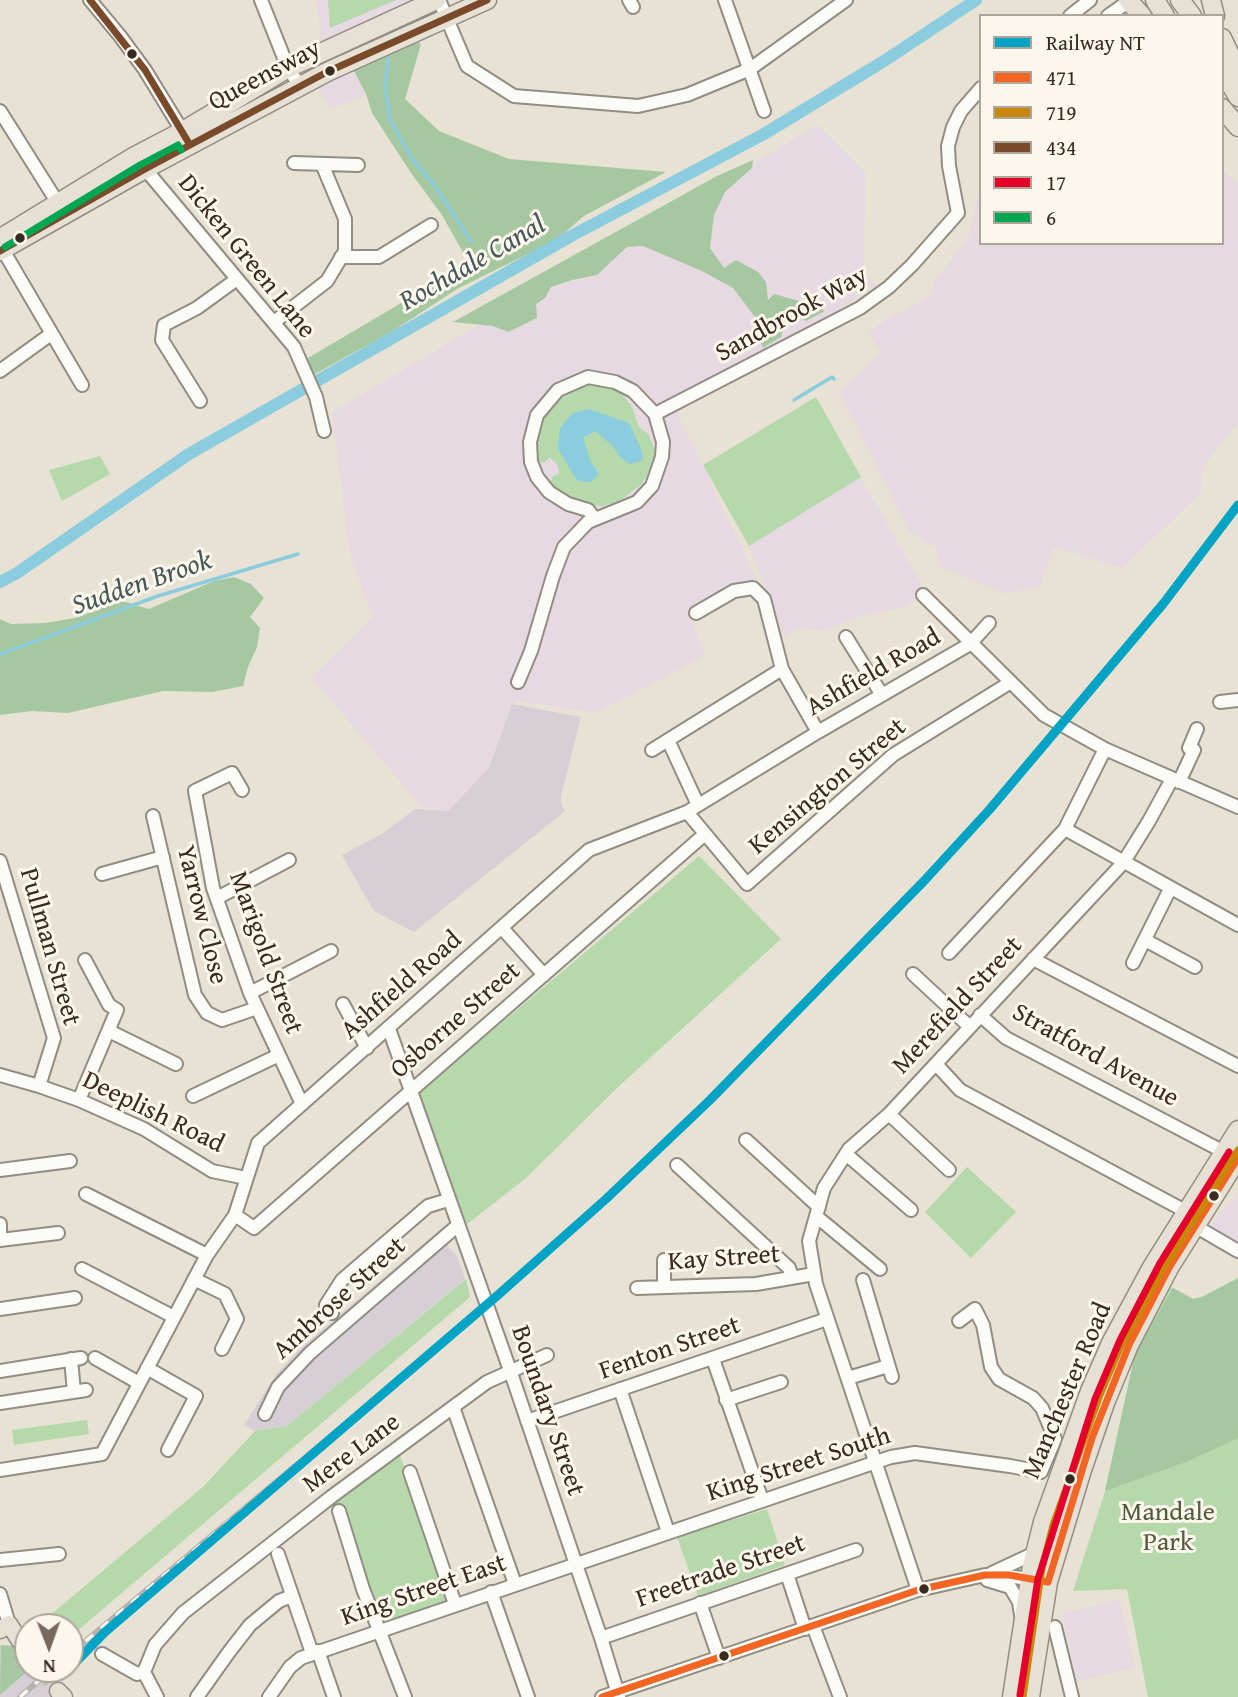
<!DOCTYPE html>
<html>
<head>
<meta charset="utf-8">
<style>
	body { margin:0 }
	#map { position:relative; width:1238px; height:1697px; overflow:hidden; background:#e7e2d3; font-family:"Gentium Book Plus",serif }
	canvas { display:block }
	.legend { position:absolute; left:979px; top:14px; width:245px; height:231px; box-sizing:border-box; background:#fbf7ec; border:2px solid #aea59a; margin:0; padding:9px 12px; list-style:none; font-size:21px; color:#3b2a1e }
	.legend li { display:flex; align-items:center; gap:14px; height:35px }
	.legend b { width:35px; border:2px solid #aea59a }
	.north { position:absolute; left:14px; top:1613px; width:70px; height:70px; box-sizing:border-box; background:#fbf7ec; border:2px solid #aea59a; border-radius:50%; rotate:179deg; font-size:19px; font-weight:700; line-height:28px; text-align:center; color:#3b2a1e }
	.north::after { content:''; display:block; margin:auto; width:24px; height:32px; background:#776a5d; clip-path:polygon(50% 0,100% 100%,50% 72%,0 100%) }
</style>
</head>
<body>
<div id="map">
<canvas width="1238" height="1697"></canvas>
<ul class="legend">
<li><b style="height:9px;background:#03a3c5"></b>Railway NT</li>
<li><b style="height:9px;background:#f26522"></b>471</li>
<li><b style="height:9px;background:#c88708"></b>719</li>
<li><b style="height:9px;background:#7a4b2a"></b>434</li>
<li><b style="height:9px;background:#e4002b"></b>17</li>
<li><b style="height:9px;background:#00a651"></b>6</li>
</ul>
<div class="north">N</div>
</div>
<script>
const ctx = document.querySelector('canvas').getContext('2d');
ctx.lineJoin = 'round';
function fill(path, color) { ctx.fillStyle = color; ctx.fill(path, 'evenodd'); }
const poly = rows => new Path2D(rows.map(r => 'M' + r).join(''));
function trace(path, color, width, dash) { ctx.strokeStyle = color; ctx.lineWidth = width; ctx.lineCap = dash ? 'butt' : 'round'; ctx.setLineDash(dash || []); ctx.stroke(path); }
function write(font, color, halo, rows, align = 'center') {
  ctx.font = font + ' "Gentium Book Plus",serif'; ctx.lineWidth = 6; ctx.setLineDash([]); ctx.textBaseline = 'middle'; ctx.strokeStyle = halo; ctx.fillStyle = color; for (const [text, x, y, turn = 0] of rows) {
    ctx.save(); ctx.translate(x, y); ctx.rotate((+turn || 0) * Math.PI / 180); ctx.textAlign = isNaN(turn) ? turn : align; if (halo) ctx.strokeText(text, 0, 0); ctx.fillText(text, 0, 0); ctx.restore();
  }
}
fill(poly([
	[316,0,421,0,322,45],
	[351,66,366,94,331,110,315,83],
	[818,125,866,173,863,272,876,285,820,322,672,401,756,578,686,610,706,655,596,713,516,701,489,768,448,811,421,806,311,677,373,617,350,556,332,412],
	[981,154,981,243,1222,243,1222,169,1238,184,1238,423,1202,468,1201,493,1122,568,1054,547,1040,586,1006,594,940,567,936,547,909,532,839,392,881,353,868,331,929,296,936,279,969,237,980,185],
	[816,397,926,593,904,608,857,617,827,630,800,629,782,638,780,623,749,547,703,465],
	[1238,1188,1238,1249,1207,1230,1234,1198],
	[1120,1600,1135,1668,1077,1681,1062,1613]
]), '#e7d9e2');
fill(poly([
	[512,704,581,717,561,796,561,804,565,811,414,932,374,911,342,855,382,834,415,809,448,811,489,768],
	[444,1226,449,1248,457,1256,465,1279,287,1426,255,1431,244,1425,277,1373,301,1348],
	[27,1634,28,1669,54,1669,65,1684,53,1697,0,1697,0,1645,13,1646]
]), '#d6cfd6');
fill(poly([
	[328,0,396,0,330,28],
	[584,385,603,385,621,392,632,407,639,427,649,435,654,448,655,461,642,484,618,502,602,506,581,505,564,497,549,485,553,476,559,474,558,466,550,457,544,463,535,461,536,437,541,417,563,394],
	[816,397,861,477,749,546,703,465],
	[100,456,110,474,62,501,49,470],
	[699,856,781,939,618,1087,526,1178,461,1229,415,1096],
	[967,1167,1016,1212,971,1258,925,1212],
	[1238,1278,1238,1697,1148,1697,1127,1589,1073,1591,1105,1491,1135,1354,1171,1287,1193,1299,1202,1297],
	[466,1279,470,1297,70,1637,70,1627,36,1627,204,1486,255,1431,287,1426],
	[87,1420,89,1434,14,1445,12,1430],
	[398,1449,452,1603,382,1628,334,1498],
	[767,1509,785,1565,698,1596,677,1537]
]), '#b5d9ab');
fill(poly([
	[416,41,421,44,405,99,439,131,509,159,666,172,584,216,556,240,457,289,393,331,313,375,308,358,469,263,442,215,411,173,372,113,366,94,353,69],
	[753,160,752,168,725,192,714,215,710,248,724,268,736,260,758,272,766,282,768,300,774,294,814,305,825,311,806,321,800,317,785,322,781,337,763,348,758,336,764,329,733,288,702,271,643,246,627,247,597,275,572,280,551,287,545,298,536,304,537,318,508,332,493,326,453,322,717,176],
	[234,577,251,584,264,598,250,617,260,628,257,647,248,667,243,686,212,692,163,691,68,713,32,711,0,715,0,619,11,624,45,623,75,618,122,601,149,609,214,581],
	[1238,1278,1238,1438,1186,1462,1105,1491,1135,1354,1173,1288,1193,1299,1202,1297],
	[1,1645,13,1646,30,1669,0,1695]
]), '#a6c8a0');
fill(poly([
	[589,409,629,423,641,449,643,460,631,464,628,463,619,456,613,446,595,431,583,438,590,460,599,474,591,482,581,482,576,479,558,449,560,428,573,413]
]), '#8bccde');
trace(poly([
	[388,58,385,87,390,120,413,160,434,185,471,241],
	[794,400,832,377,834,379],
	[0,654,158,596,298,554]
]), '#8bccde', 3.5);
trace(poly([
	[0,582,17,573,189,454,573,235,764,134,884,61,976,0]
]), '#8bccde', 12);
trace(poly([
	[41,1669,58,1691]
]), '#c5bdaf', 16, [16, 8]);
const minor = poly([
	[90,0,120,36,145,70,186,137],
	[261,0,288,68,300,86],
	[439,0,467,66,514,96,638,106,687,95,750,69,846,0],
	[629,0,633,7],
	[725,0,764,111],
	[1070,16,1090,0],
	[1108,16,1129,1],
	[0,111,61,208],
	[294,163,358,165],
	[141,164,294,347,316,397,324,431],
	[0,245,82,385],
	[341,257,379,257,431,225],
	[274,322,327,281,345,251,345,219,322,164],
	[0,371,51,334],
	[200,401,162,340,164,325,197,308,237,279],
	[655,414,860,308,889,287,912,265,958,213,949,166,948,146,953,127,961,111,981,88],
	[923,595,1044,715,1105,749,1238,807],
	[696,613,734,591,753,588,764,599,782,669,818,732],
	[846,637,882,695],
	[518,682,531,651,553,576,564,547,588,522,637,502,652,486,662,457,663,442,655,414,633,391,615,382,588,377,558,390,537,415,530,442,531,462,537,477,549,492,568,504,588,510,595,519],
	[1220,702,1238,700],
	[668,740,698,805],
	[652,750,782,669],
	[1179,782,1194,750,1189,748,1197,729],
	[242,790,232,773,195,791,213,888,250,993,302,1104],
	[687,812,747,884,893,755,1011,682],
	[153,816,195,995,207,1013,222,1020,257,1008],
	[1065,829,1238,925],
	[0,861,54,1038,39,1086],
	[102,874,163,857],
	[217,898,289,860],
	[502,928,544,975],
	[1145,940,1195,967],
	[949,953,1065,829,1105,749],
	[1033,959,1238,1066],
	[1133,963,1170,889],
	[913,974,970,1027],
	[250,993,331,951],
	[343,1004,367,1048],
	[980,1015,1006,1038,1224,1152],
	[389,1029,511,1373,601,1638,619,1697],
	[109,1031,176,1064],
	[936,1064,960,1090,1187,1212],
	[0,1075,39,1086,79,1100,144,1129,212,1171,246,1178],
	[193,1096,279,1055],
	[79,1100,117,1010,109,1005,85,960],
	[889,1114,949,1170],
	[746,1140,819,1207],
	[846,1154,911,1210],
	[677,1165,789,1268,792,1277],
	[0,1170,70,1161],
	[86,1194,207,1255],
	[235,1215,254,1228,705,834],
	[816,1216,880,1269],
	[0,1224,0,1234],
	[1195,1226,1238,1251],
	[0,1240,58,1233],
	[664,1260,664,1287],
	[82,1269,174,1317],
	[194,1279,225,1294,237,1319,222,1349],
	[863,1280,892,1377],
	[637,1288,756,1284,814,1274],
	[0,1309,75,1298],
	[332,1313,326,1305,342,1280,428,1206,448,1200],
	[95,1358,139,1383],
	[71,1359,74,1392],
	[713,1359,762,1500],
	[147,1368,196,1396,168,1450],
	[0,1371,81,1358],
	[848,1378,888,1366],
	[620,1389,668,1532],
	[726,1400,781,1382],
	[0,1403,86,1390],
	[453,1407,515,1584],
	[265,1414,278,1387,310,1353,457,1226],
	[527,1421,827,1319],
	[0,1470,102,1454,207,1255,235,1215,258,1143,589,850,687,812,818,732,970,644,989,623],
	[410,1472,455,1604],
	[339,1511,363,1589,405,1697],
	[278,1554,312,1653],
	[0,1560,59,1554],
	[992,1573,1035,1553],
	[787,1574,805,1629],
	[987,1580,1010,1587,1019,1602,1021,1615],
	[918,1590,816,1284,809,1241,824,1188,849,1149,889,1114,1123,863,1149,821,1172,779],
	[491,1592,528,1697],
	[0,1594,9,1624],
	[700,1603,719,1658],
	[813,1626,840,1697],
	[1055,1627,1072,1697],
	[601,1638,856,1550],
	[318,1651,334,1697],
	[102,1654,137,1674,144,1672],
	[144,1672,155,1645,183,1613,331,1497,487,1382,547,1355],
	[144,1672,157,1697],
	[197,1697,229,1652,250,1625,279,1601,292,1596],
	[269,1697,290,1667,301,1658,891,1457,915,1453,1010,1466,1041,1472,1055,1439,1042,1408,1033,1398,999,1379,991,1367,983,1325,975,1309,959,1321],
	[602,1697,918,1590,985,1575,999,1575,1037,1580]
]);
const major = poly([
	[0,1630,9,1624,20,1641],
	[58,1691,64,1697]
]);
const highway = poly([
	[1128,0,1142,16],
	[1155,0,1165,16],
	[1180,0,1192,16],
	[1211,0,1215,16],
	[1222,38,1238,72],
	[1222,70,1238,97],
	[1222,108,1238,127],
	[1,238,135,156,183,131,288,68,436,0],
	[0,251,145,169,327,72,487,0],
	[1012,1697,1032,1566,1043,1522,1090,1391,1111,1343,1152,1267,1238,1130],
	[1030,1697,1048,1582,1082,1470,1105,1403,1129,1345,1169,1268,1238,1158]
]);
trace(minor, '#928d83', 16);
trace(major, '#928d83', 19);
trace(highway, '#928d83', 21);
trace(minor, '#fbfbf8', 12);
trace(major, '#e7e1d5', 16);
trace(highway, '#e7e1d5', 18);
const rail = poly([
	[70,1654,372,1402],
	[20,1697,52,1669]
]);
trace(rail, '#b6b3af', 6);
trace(rail, '#fbf7ec', 3.5, [10]);
trace(poly([
	[602,1697,918,1590,985,1575,1009,1575,1048,1582,1092,1438,1129,1345,1169,1268,1238,1158]
]), '#f26522', 7);
trace(poly([
	[1023,1697,1042,1568,1053,1525,1100,1395,1120,1348,1161,1272,1238,1150]
]), '#c88708', 7);
trace(poly([
	[90,0,145,70,190,145],
	[0,251,145,169,327,72,487,0]
]), '#7a4b2a', 7);
trace(poly([
	[1020,1695,1038,1579,1095,1399,1120,1340,1160,1263,1229,1152]
]), '#e4002b', 7);
trace(poly([
	[5,247,140,165,178,145,181,150]
]), '#00a651', 7);
trace(poly([
	[70,1668,105,1632,498,1295,606,1199,710,1100,924,881,990,809,1163,604,1238,505]
]), '#03a3c5', 9);
for (const [x, y, r, color] of [
	[132,54,6,"#3b2a1e"],
	[330,71,6,"#3b2a1e"],
	[20,238,6,"#3b2a1e"],
	[1214,1196,6,"#3b2a1e"],
	[1070,1479,6,"#3b2a1e"],
	[924,1589,6,"#3b2a1e"],
	[724,1656,6,"#3b2a1e"]
]) { const dot = new Path2D(); dot.arc(x, y, r, 0, 2 * Math.PI); ctx.fillStyle = color; ctx.fill(dot); trace(dot, '#fbf7ec', 2.5); }
write('26px', '#3b2a1e', '#fbf7ec', [
	["Queensway",265,76,-28],
	["Dicken Green Lane",246,257,51],
	["Sandbrook Way",792,315,-29],
	["Ashfield Road",874,673,-30],
	["Kensington Street",828,787,-40],
	["Yarrow Close",201,915,76],
	["Pullman Street",49,947,74],
	["Marigold Street",265,953,70],
	["Ashfield Road",402,986,-41],
	["Merefield Street",958,1006,-47],
	["Osborne Street",456,1021,-41],
	["Stratford Avenue",1095,1056,29],
	["Deeplish Road",153,1113,26],
	["Kay Street",724,1259,-4],
	["Ambrose Street",340,1299,-42],
	["Fenton Street",670,1349,-19],
	["Manchester Road",1068,1391,-67],
	["Boundary Street",547,1411,71],
	["Mere Lane",352,1454,-37],
	["King Street South",799,1465,-18],
	["Freetrade Street",721,1572,-19],
	["King Street East",424,1591,-19]
]);
write('26px', '#535c3e', '#fbf7ec', [
	["Mandale",1168,1513],
	["Park",1168,1543]
]);
write('italic 28px', '#475859', '#fbf7ec', [
	["Rochdale Canal",473,264,-30],
	["Sudden Brook",142,584,-19]
]);
</script>
</body>
</html>
